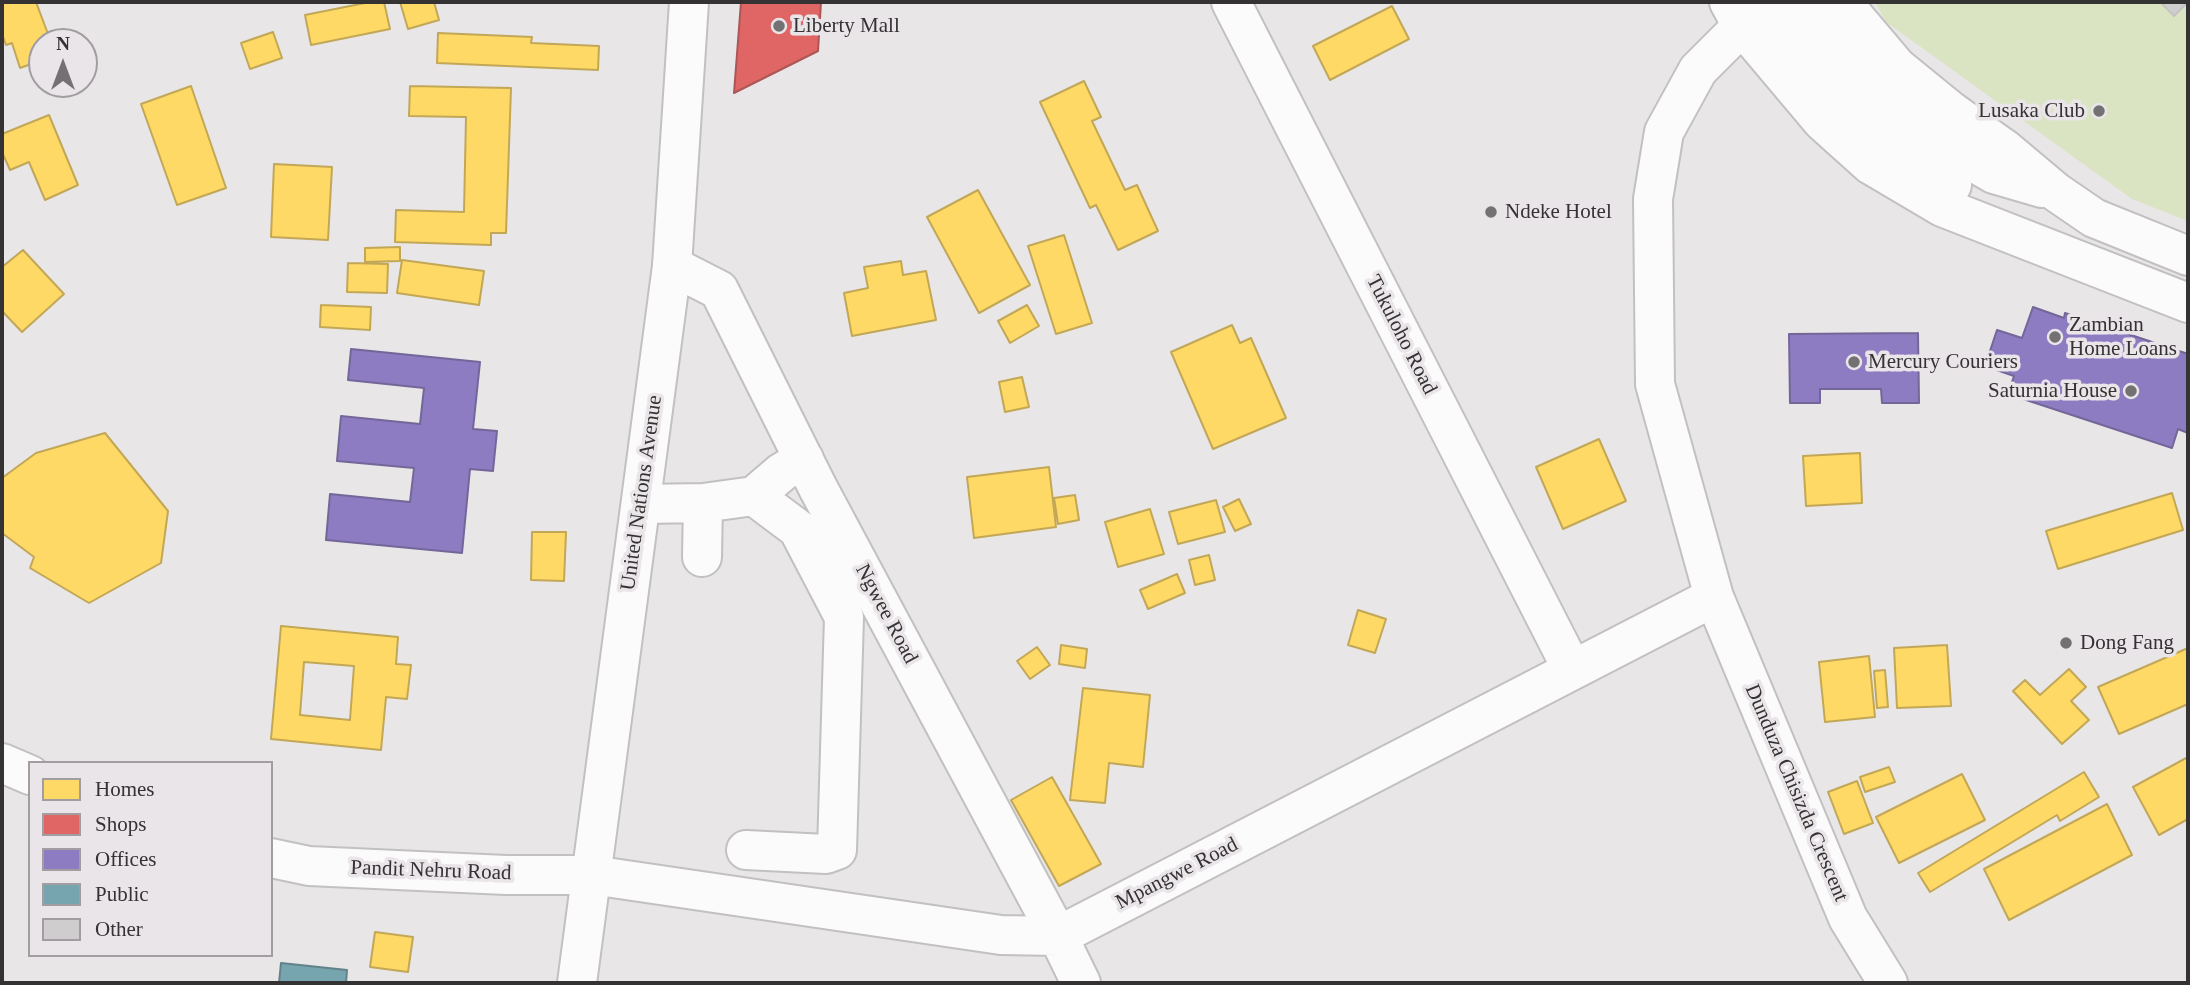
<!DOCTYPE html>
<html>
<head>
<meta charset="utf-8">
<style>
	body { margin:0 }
	#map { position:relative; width:2190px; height:985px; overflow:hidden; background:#e8e6e7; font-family:"Times New Roman",serif }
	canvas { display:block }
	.frame { position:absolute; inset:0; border:4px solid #343233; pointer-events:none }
	.legend { position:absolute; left:28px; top:761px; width:245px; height:196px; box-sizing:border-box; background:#e9e5e8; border:2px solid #a19da0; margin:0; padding:9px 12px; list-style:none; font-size:21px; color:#343233 }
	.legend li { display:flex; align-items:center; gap:14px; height:35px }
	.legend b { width:35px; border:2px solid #a19da0 }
	.north { position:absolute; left:28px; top:28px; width:70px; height:70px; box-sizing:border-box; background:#e9e5e8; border:2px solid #a19da0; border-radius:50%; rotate:0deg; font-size:19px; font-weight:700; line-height:28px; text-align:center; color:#343233 }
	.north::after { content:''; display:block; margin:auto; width:24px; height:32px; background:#737172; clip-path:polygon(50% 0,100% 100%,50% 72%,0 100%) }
</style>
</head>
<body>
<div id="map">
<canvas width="2190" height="985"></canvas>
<div class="frame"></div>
<ul class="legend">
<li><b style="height:19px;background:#ffd966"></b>Homes</li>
<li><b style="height:19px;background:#e06666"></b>Shops</li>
<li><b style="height:19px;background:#8e7cc3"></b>Offices</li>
<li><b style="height:19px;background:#76a5af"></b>Public</li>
<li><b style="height:19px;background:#cfcdce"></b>Other</li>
</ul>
<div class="north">N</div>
</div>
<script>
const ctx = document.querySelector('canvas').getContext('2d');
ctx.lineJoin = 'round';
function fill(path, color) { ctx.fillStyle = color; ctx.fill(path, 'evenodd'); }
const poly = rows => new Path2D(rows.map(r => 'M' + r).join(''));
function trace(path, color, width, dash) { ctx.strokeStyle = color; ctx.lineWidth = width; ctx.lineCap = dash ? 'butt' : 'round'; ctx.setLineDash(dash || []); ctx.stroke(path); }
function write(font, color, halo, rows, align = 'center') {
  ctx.font = font + ' "Times New Roman",serif'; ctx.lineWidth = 7; ctx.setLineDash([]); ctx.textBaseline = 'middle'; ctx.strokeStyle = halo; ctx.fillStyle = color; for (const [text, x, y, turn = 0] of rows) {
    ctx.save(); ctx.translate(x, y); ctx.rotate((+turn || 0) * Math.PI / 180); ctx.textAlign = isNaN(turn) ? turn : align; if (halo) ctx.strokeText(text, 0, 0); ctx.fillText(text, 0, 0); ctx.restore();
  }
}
fill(poly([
	[1875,2,2188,2,2188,221,2132,199,1886,22]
]), '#dae4c2');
const homes = poly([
	[2,2,36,2,51,42,42,42,42,60,20,68,12,43,6,45,2,34,2,2],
	[370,2,384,2,390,29,311,45,305,15,370,2],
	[400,2,434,2,439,20,408,29,400,2],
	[1392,6,1409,39,1330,80,1313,46,1392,6],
	[273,32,282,58,250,69,241,43,273,32],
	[438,33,532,37,531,43,599,46,598,70,437,63,438,33],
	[1084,81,1101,117,1092,121,1125,190,1137,185,1158,231,1118,250,1096,205,1090,208,1040,102,1084,81],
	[191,86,226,188,177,205,141,104,191,86],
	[410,86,511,88,506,233,491,233,491,245,395,242,396,210,464,212,466,117,409,116,410,86],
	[49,115,78,185,45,200,29,162,10,170,2,152,2,134,49,115],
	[274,164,332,167,328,240,271,237,274,164],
	[978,190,1030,285,979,313,927,217,978,190],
	[1064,235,1092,323,1056,334,1028,246,1064,235],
	[400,247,400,261,365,262,365,248,400,247],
	[23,250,64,294,22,332,2,311,2,267,23,250],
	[402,260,484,271,479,305,397,293,402,260],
	[901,261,903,275,926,271,936,320,852,336,844,293,868,288,864,267,901,261],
	[348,263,388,264,387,293,347,292,348,263],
	[321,305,371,307,370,330,320,327,321,305],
	[1027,305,1039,326,1010,343,998,321,1027,305],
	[1232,325,1240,343,1251,338,1286,418,1213,449,1171,352,1232,325],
	[1022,377,1029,407,1005,412,999,382,1022,377],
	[105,433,168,511,161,563,89,603,30,568,34,557,2,533,2,478,36,453,105,433],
	[1599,439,1626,501,1563,529,1536,467,1599,439],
	[1860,453,1862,503,1806,506,1803,456,1860,453],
	[1049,467,1056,527,974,538,967,477,1049,467],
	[2172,493,2183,530,2058,569,2046,531,2172,493],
	[1075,495,1079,520,1058,524,1054,498,1075,495],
	[1239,499,1251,524,1235,531,1223,507,1239,499],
	[1216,500,1225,532,1178,544,1169,512,1216,500],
	[1150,509,1164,554,1118,567,1105,522,1150,509],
	[532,532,566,532,564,581,531,580,532,532],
	[1209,555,1215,580,1195,585,1189,560,1209,555],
	[1177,574,1185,593,1148,609,1140,590,1177,574],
	[1358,610,1386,619,1375,653,1348,645,1358,610],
	[281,626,398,637,396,664,411,665,407,699,386,697,381,750,271,739,281,626],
	[304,662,354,666,350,720,300,715,304,662],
	[1061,645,1087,649,1085,668,1059,664,1061,645],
	[1947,645,1951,706,1897,708,1894,648,1947,645],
	[1037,647,1050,665,1030,679,1017,661,1037,647],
	[2188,648,2188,704,2119,734,2098,687,2188,648],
	[1869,656,1875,717,1825,722,1819,662,1869,656],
	[2069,669,2086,687,2071,701,2089,720,2062,744,2013,691,2025,680,2040,695,2069,669],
	[1885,670,1888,707,1877,708,1874,671,1885,670],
	[1083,688,1150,695,1143,767,1109,763,1105,803,1070,800,1083,688],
	[2188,757,2188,819,2159,835,2133,787,2188,757],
	[1889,767,1895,782,1865,792,1860,777,1889,767],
	[2084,772,2099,797,2060,821,2057,815,1930,892,1918,873,2084,772],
	[1962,774,1985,820,1899,863,1876,817,1962,774],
	[1052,777,1101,864,1059,886,1011,800,1052,777],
	[1857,781,1873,823,1844,834,1828,792,1857,781],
	[2107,804,2132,855,2009,920,1984,869,2107,804],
	[375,932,413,937,408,972,370,967,375,932]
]);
fill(homes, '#ffd966');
trace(homes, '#c2a757', 2);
const shops = poly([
	[741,2,821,2,818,51,734,93,741,2]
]);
fill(shops, '#e06666');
trace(shops, '#ac5657', 2);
const offices = poly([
	[2033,307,2064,318,2065,313,2188,354,2188,433,2178,429,2172,448,2008,394,2014,376,1985,366,1997,330,2022,338,2033,307],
	[1918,333,1919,403,1882,403,1881,389,1820,389,1820,403,1790,403,1789,334,1918,333],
	[351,349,480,362,473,429,497,431,493,471,470,469,462,553,326,540,330,494,410,502,414,468,337,461,341,416,420,424,424,388,348,380,351,349]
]);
fill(offices, '#8e7cc3');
trace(offices, '#736698', 2);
const public = poly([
	[281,963,347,970,346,983,279,983,281,963]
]);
fill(public, '#76a5af');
trace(public, '#62828a', 2);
const building = poly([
	[2160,2,2188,2,2174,16,2160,2]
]);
fill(building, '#cfcdce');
trace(building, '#c5c4c5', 2);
const minor = poly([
	[1231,2,1572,669],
	[1742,26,1698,70,1664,132,1653,199,1655,384,1714,597,1848,918,1888,983],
	[672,266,719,290,818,488,1058,936,1081,983],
	[754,496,782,472,804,459],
	[641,504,703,503,754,496,798,529,844,617,837,850,826,854,746,850],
	[702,557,703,503],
	[2,763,30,775],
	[271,858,309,866,506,875,592,875,1001,935,1058,936,1714,597]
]);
const major = poly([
	[1729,2,1742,26,1822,121,1871,165,1942,207,2188,303],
	[1764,2,1830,84,1911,158,1952,185],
	[1798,2,1849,65,1927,135,1994,174,2042,188],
	[1842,2,1897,67,1951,111,2006,150,2056,192,2094,218,2188,256],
	[577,983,672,266,689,2]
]);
trace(minor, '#c2c0c0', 42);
trace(major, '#c2c0c0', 42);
trace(minor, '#fcfbfb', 38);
trace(major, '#fcfbfb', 38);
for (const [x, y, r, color] of [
	[779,26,7,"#737172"],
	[2099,111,7,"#737172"],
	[1491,212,7,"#737172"],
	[2055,337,7,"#737172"],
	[1854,362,7,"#737172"],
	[2131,391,7,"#737172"],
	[2066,643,7,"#737172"]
]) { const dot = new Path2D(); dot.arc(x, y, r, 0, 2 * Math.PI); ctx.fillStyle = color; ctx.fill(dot); trace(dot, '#e9e5e8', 2.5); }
write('21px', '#343233', '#e9e5e8', [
	["Liberty Mall",793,26],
	["Lusaka Club",2085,111,"right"],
	["Ndeke Hotel",1505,212],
	["Zambian",2069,325],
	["Home Loans",2069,349],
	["Mercury Couriers",1868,362],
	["Saturnia House",2117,391,"right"],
	["Dong Fang",2080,643]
], 'left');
write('21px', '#343233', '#e9e5e8', [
	["Tukuloho Road",1401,335,63],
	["United Nations Avenue",642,493,-82],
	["Ngwee Road",886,614,62],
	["Dunduza Chisizda Crescent",1796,793,67],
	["Pandit Nehru Road",431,871,2],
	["Mpangwe Road",1177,874,-27]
]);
</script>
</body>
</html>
